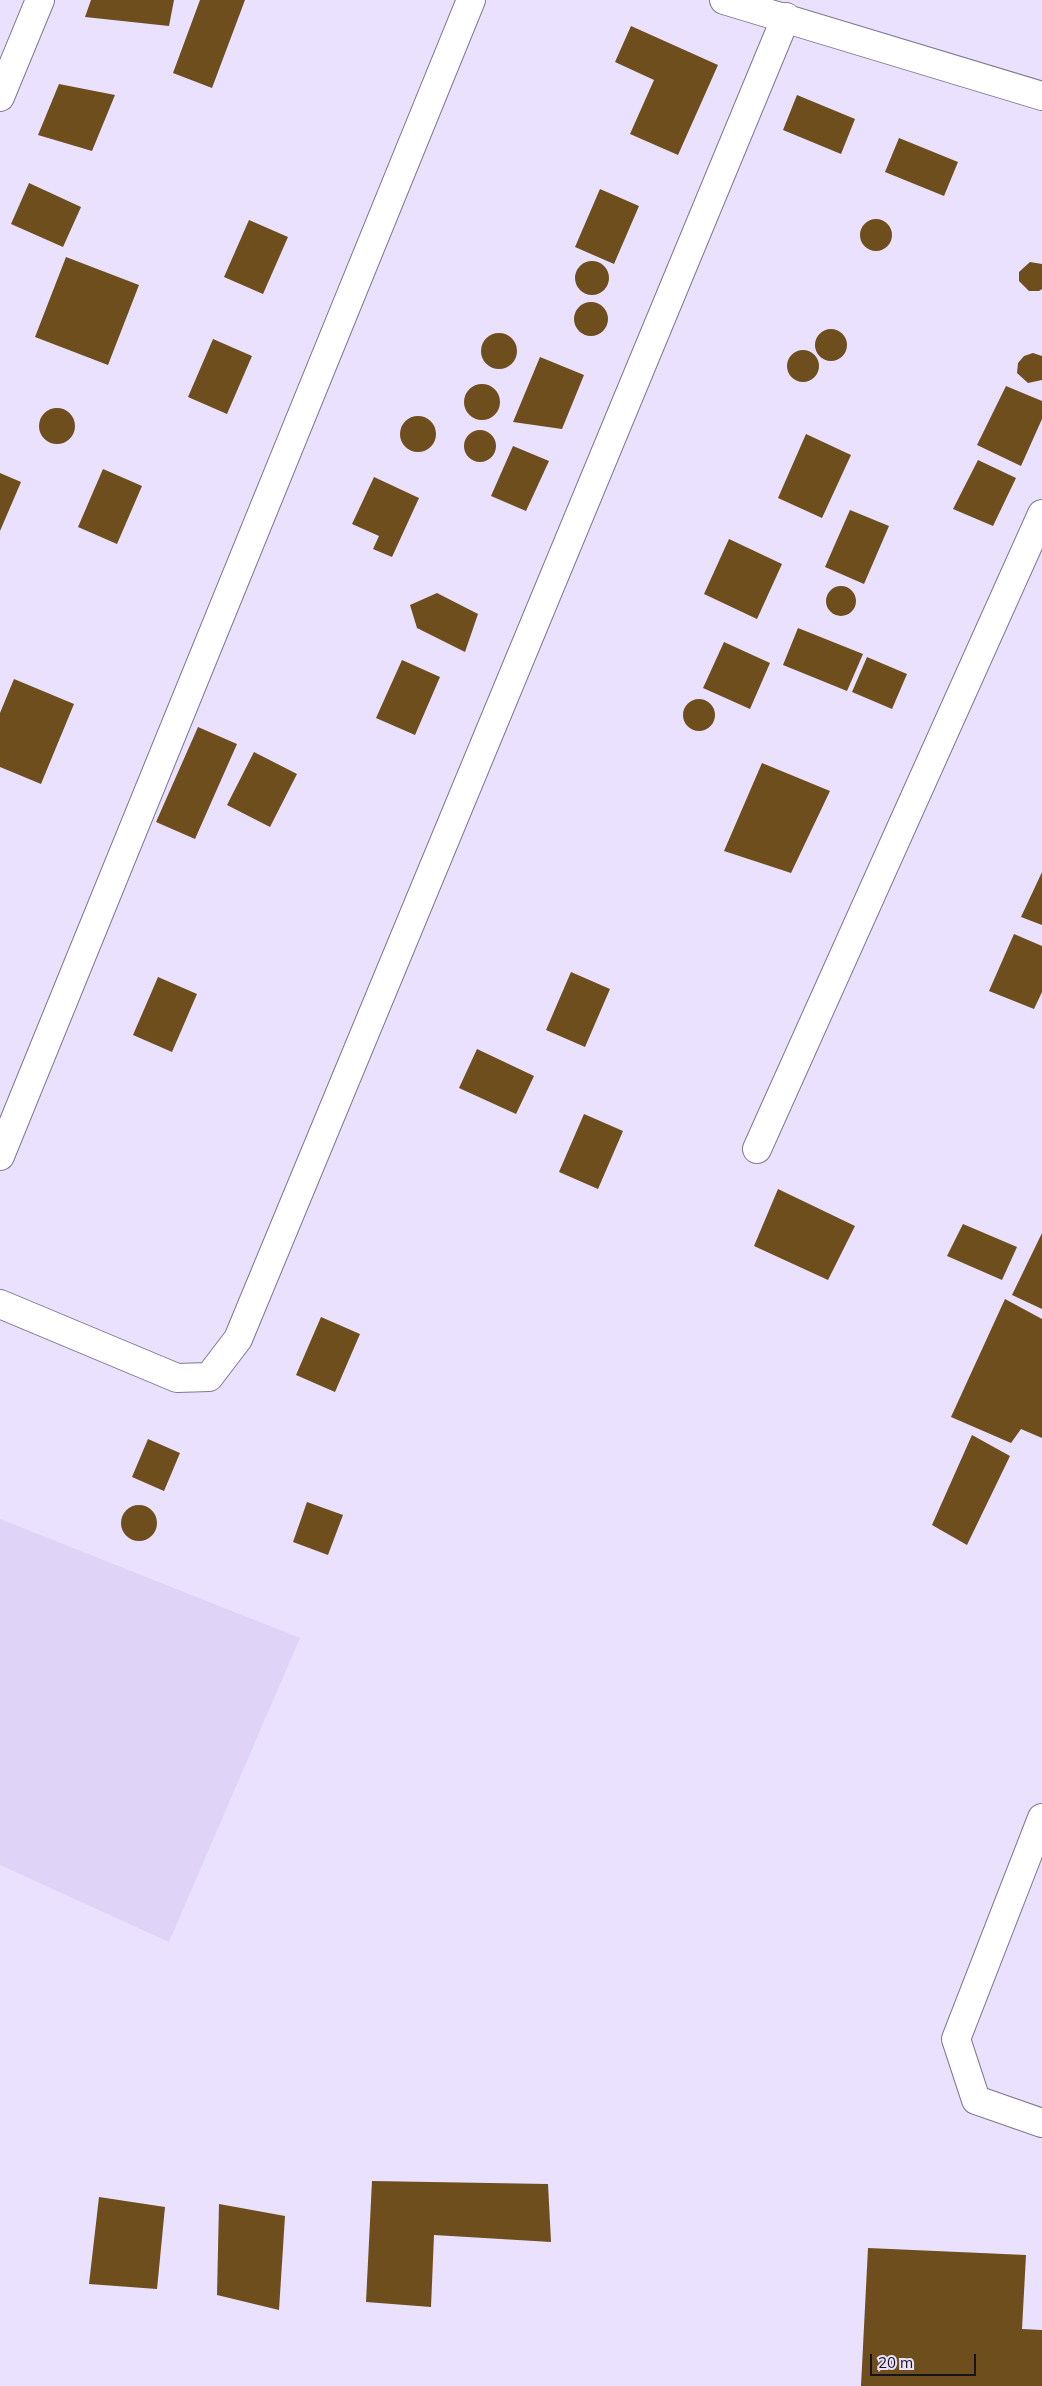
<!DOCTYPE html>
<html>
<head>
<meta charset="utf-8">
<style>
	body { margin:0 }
	#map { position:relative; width:1042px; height:2386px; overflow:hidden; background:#eae1fe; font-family:Mulish,sans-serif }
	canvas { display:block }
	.scale { position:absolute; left:870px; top:2354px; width:106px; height:22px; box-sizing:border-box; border:2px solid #18141e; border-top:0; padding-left:6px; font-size:15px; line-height:18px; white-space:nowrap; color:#18141e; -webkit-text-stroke:4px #eae1fe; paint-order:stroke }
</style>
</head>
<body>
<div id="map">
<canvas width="1042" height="2386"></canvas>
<div class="scale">20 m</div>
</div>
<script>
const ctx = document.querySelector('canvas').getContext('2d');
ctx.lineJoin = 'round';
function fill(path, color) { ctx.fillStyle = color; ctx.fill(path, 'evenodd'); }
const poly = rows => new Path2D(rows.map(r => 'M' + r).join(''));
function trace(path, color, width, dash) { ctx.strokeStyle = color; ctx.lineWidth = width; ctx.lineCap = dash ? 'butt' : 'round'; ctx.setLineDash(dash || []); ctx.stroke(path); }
fill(poly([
	[0,1519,300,1638,169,1942,0,1865]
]), '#dfd4f8');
fill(poly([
	[91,0,174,0,169,26,85,17],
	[200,0,245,0,212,88,173,73],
	[631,26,718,65,678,155,630,134,654,80,615,62],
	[59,84,115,95,92,151,38,135],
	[797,95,855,119,841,154,783,130],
	[899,138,958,162,944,196,885,172],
	[29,183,81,207,63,247,11,224],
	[600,189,639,206,614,264,575,247],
	'860 235a16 16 0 1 1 32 0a16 16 0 1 1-32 0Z',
	[249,220,288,237,263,294,224,277],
	[66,257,139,285,108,365,35,337],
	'575 278a17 17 0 1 1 34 0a17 17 0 1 1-34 0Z',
	[1030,262,1042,264,1042,289,1039,291,1029,291,1019,281,1019,272],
	'574 319a17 17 0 1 1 34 0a17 17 0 1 1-34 0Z',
	'815 345a16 16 0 1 1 32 0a16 16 0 1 1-32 0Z',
	'481 351a18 18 0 1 1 36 0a18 18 0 1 1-36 0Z',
	[213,339,252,356,227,414,188,397],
	'787 366a16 16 0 1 1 32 0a16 16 0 1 1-32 0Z',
	[1033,353,1042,356,1042,380,1028,383,1017,373,1018,363,1024,356],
	[540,357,584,375,562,429,513,422],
	'464 402a18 18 0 1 1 36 0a18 18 0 1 1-36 0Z',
	[1006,386,1042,401,1042,419,1021,466,977,445],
	'39 426a18 18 0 1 1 36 0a18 18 0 1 1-36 0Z',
	'400 434a18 18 0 1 1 36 0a18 18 0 1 1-36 0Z',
	'464 446a16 16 0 1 1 32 0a16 16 0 1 1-32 0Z',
	[806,434,851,455,822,518,778,498],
	[513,446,549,461,526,511,491,496],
	[978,460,1016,478,993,526,953,509],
	[103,469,142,486,117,544,78,527],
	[0,473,21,482,0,531],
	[374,477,419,498,392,557,373,549,379,536,352,524],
	[850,510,889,526,864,584,825,567],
	[729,539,782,564,757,619,704,594],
	'826 601a15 15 0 1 1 30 0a15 15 0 1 1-30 0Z',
	[437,593,478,614,465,652,417,628,410,605],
	[798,628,863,654,847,691,783,665],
	[724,642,770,663,750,709,703,688],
	[867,657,907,674,892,709,852,692],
	[402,660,440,677,415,735,376,718],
	[14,679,74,704,41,784,0,767,0,713],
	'683 715a16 16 0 1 1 32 0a16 16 0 1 1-32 0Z',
	[198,727,237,744,195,839,156,822],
	[254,752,297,774,270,827,227,805],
	[762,763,830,791,791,873,724,851],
	[1042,872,1042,925,1021,917],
	[1014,934,1042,946,1042,992,1034,1009,989,991],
	[571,972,610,989,585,1047,546,1030],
	[158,977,197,994,172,1052,133,1035],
	[477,1049,534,1076,516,1114,459,1088],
	[584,1114,623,1131,598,1189,559,1172],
	[778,1189,855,1226,828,1280,754,1246],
	[963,1224,1017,1247,1002,1280,947,1256],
	[1042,1233,1042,1309,1012,1295],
	[1005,1299,1042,1319,1042,1438,1021,1429,1011,1443,951,1417],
	[321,1317,360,1334,335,1392,296,1375],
	[972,1435,1010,1456,967,1545,932,1525],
	[148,1439,180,1453,164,1491,132,1477],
	[307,1502,343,1515,328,1555,293,1542],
	'121 1523a18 18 0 1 1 36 0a18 18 0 1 1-36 0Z',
	[372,2181,548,2184,551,2242,434,2235,431,2307,366,2302],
	[99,2197,165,2207,157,2289,89,2284],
	[219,2204,285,2216,279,2310,217,2295],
	[868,2248,1026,2255,1022,2329,1042,2330,1042,2386,861,2386]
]), '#6d4e1c');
const minor = poly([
	[724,0,1042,96],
	[0,97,40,0],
	[757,1149,1042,514],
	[0,1156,471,0],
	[0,1304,177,1378,209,1377,238,1339,786,17],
	[1042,1818,956,2039,976,2100,1042,2123]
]);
trace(minor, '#7f7791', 30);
trace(minor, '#fff', 28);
</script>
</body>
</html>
